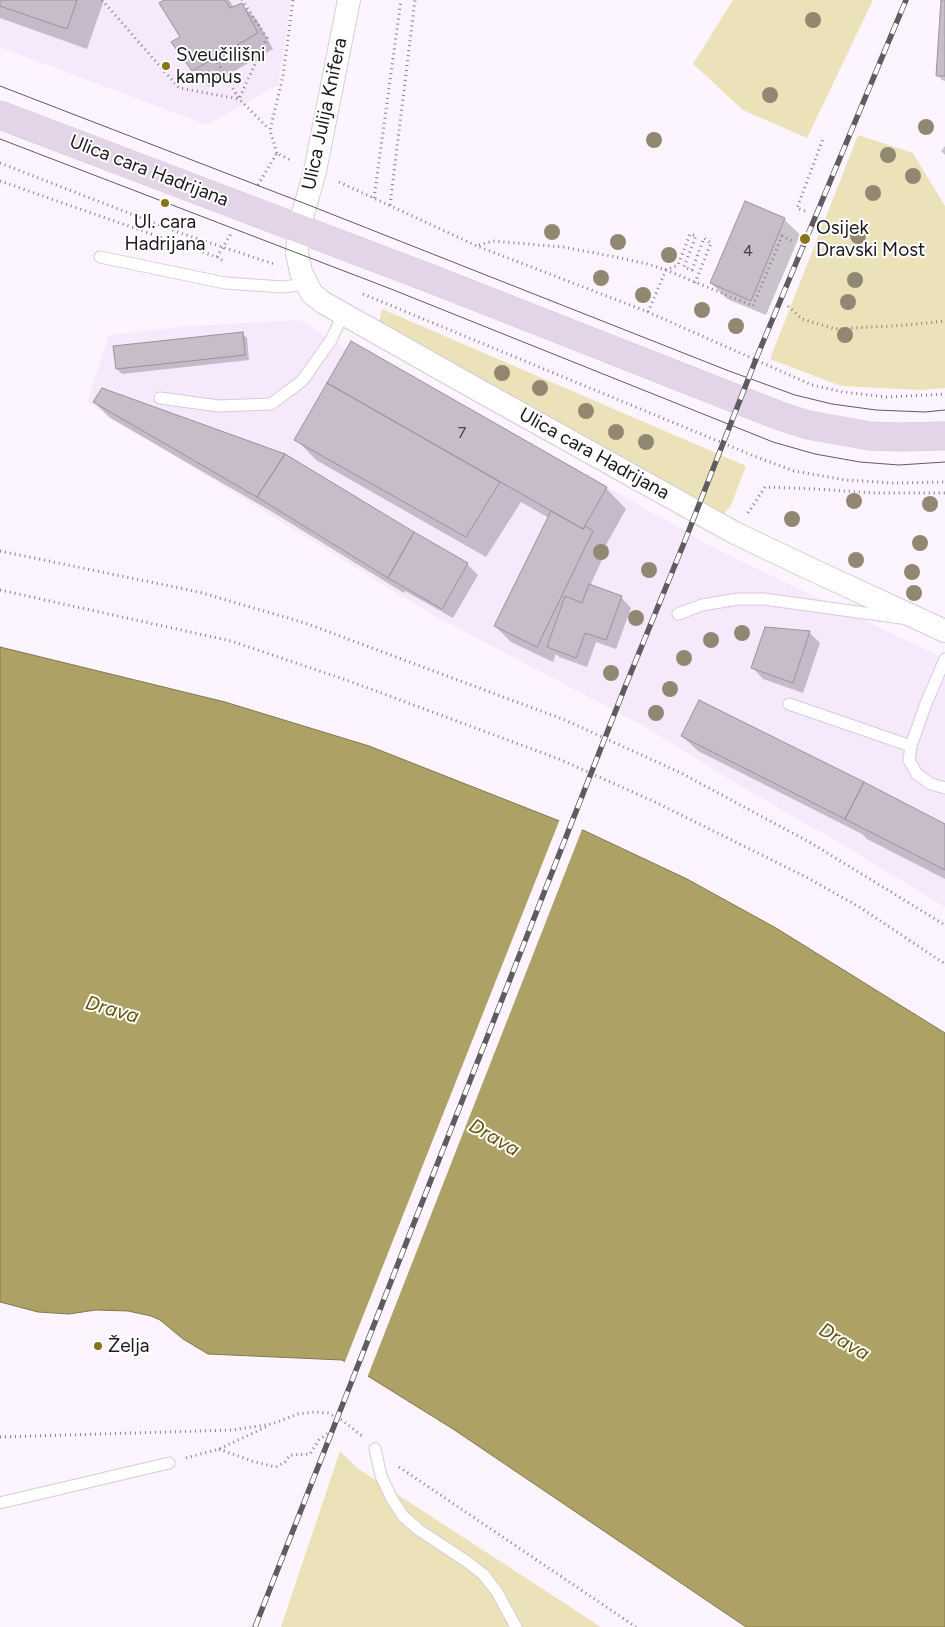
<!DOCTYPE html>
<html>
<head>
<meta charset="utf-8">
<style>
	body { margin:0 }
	canvas { display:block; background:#fcf4fe }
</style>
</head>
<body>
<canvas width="945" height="1627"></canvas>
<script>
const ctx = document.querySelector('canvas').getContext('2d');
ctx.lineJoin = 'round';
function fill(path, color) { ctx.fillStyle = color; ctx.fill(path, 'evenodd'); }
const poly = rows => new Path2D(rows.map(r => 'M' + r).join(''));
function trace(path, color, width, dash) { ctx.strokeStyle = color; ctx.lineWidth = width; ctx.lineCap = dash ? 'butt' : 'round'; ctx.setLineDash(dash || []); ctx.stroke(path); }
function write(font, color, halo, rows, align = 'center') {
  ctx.font = font + ' Figtree,sans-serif'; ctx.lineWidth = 4; ctx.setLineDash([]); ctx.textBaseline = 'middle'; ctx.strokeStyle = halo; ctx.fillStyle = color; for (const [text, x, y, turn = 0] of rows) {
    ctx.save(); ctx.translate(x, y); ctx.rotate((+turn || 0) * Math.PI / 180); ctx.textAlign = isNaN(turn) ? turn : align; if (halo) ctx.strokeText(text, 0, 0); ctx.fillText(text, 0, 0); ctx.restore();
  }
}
fill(poly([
	[0,0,291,0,278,85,207,125,0,47],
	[300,320,346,349,351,341,718,550,945,659,945,907,831,838,737,784,644,726,429,613,87,402,109,335,190,326]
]), '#f7e9fc');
fill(poly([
	[733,0,873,0,807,138,743,110,693,64],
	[858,135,913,153,945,206,945,388,920,390,841,386,770,359],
	[382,309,746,466,731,505,724,514,379,323],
	[340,1451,357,1468,601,1627,281,1627]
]), '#ebe2b9');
const water = poly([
	[0,647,225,702,369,746,585,831,687,879,776,928,945,1033,945,1627,746,1627,453,1429,342,1360,208,1354,183,1339,160,1320,151,1316,128,1311,96,1310,69,1314,38,1312,0,1302,0,647]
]);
fill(water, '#aea165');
trace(water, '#82784f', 1);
fill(poly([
	[560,819,583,827,367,1378,344,1364]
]), '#fcf4fe');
fill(poly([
	[0,0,104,0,87,49,0,18],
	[166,0,229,0,234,7,241,4,257,20,273,49,208,86,193,70,182,37],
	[943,0,945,0,945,81,942,80,937,75],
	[945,146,945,155,941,151],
	[784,219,800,235,766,315,727,299,711,283],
	[242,333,247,338,249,360,122,374,117,369],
	[351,343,606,488,626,509,606,545,608,547,590,586,621,597,631,608,616,649,596,642,587,667,559,657,556,654,553,662,511,642,495,626,549,518,521,502,486,557,316,460,296,439],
	[94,402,467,564,478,575,453,618,405,591,404,593,274,513,110,418],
	[766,629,810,633,820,643,803,693,763,679,753,668],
	[682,736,945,825,945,879,867,839,862,834,698,751]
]), '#0003');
const building = poly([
	[0,0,77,0,67,29,0,6,0,0],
	[164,0,225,0,230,8,242,3,258,33,192,71,171,42,180,37,159,3,164,0],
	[941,0,945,0,945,76,936,76,941,0],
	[745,201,785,218,751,301,710,283,745,201],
	[243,332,245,355,116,369,113,346,243,332],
	[351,341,607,487,583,529,327,383,351,341],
	[327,383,500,482,466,537,294,440,327,383],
	[102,388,285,454,257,497,93,402,102,388],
	[285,454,414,532,388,578,257,497,285,454],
	[551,511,583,529,585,526,593,531,537,647,494,626,551,511],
	[414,532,468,563,442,609,388,578,414,532],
	[589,584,622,596,606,640,585,633,576,658,547,647,565,596,582,603,589,584],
	[765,627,810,631,793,683,751,668,765,627],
	[699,700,864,782,845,819,681,736,699,700],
	[864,782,945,824,945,870,845,819,864,782]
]);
fill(building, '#c6bdc9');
trace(building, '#9b929e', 1);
const service = poly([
	[100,257,225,283,283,287,306,284],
	[160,398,219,406,271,404,302,381,331,340,343,314],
	[678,614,702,605,738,599,764,599,901,618],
	[945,659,925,706,911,746,909,760,917,774,931,784,945,788],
	[789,704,911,746],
	[375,1449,381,1476,392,1499,403,1516,419,1530,466,1561,483,1574,497,1592,516,1627],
	[0,1503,169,1463]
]);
const minor = poly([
	[349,0,315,171,299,228,297,253,301,272,312,294,324,303,480,391,735,533,817,572,945,631]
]);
const secondary = poly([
	[0,115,429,278,780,416,808,425,870,436,899,437,945,436]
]);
trace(service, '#d5ccd8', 13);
trace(minor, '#d5ccd8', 24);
trace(secondary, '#d5ccd8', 29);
trace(poly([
	[102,0,179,88,239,99,267,38,242,0],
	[215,58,239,99,269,129],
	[277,153,270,130,283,76,293,0],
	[0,163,180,233,274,264],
	[0,181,217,257,223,261],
	[339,182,477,246,648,312,812,385,843,392,887,397,945,394],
	[258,185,277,153,292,161],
	[374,198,401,0],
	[390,205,415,0],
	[805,211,797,208,823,139],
	[479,245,493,241,563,247,616,257,647,264,666,270,753,306,782,236,792,241],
	[217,257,232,232],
	[363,294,754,456,794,471,846,480,893,483,945,482],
	[788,306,802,319,835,329,908,325,945,321],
	[648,312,666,270,678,265,690,234,696,236,684,267,692,270,704,238,711,243,695,283],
	[748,513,765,487,817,489,873,493,945,493],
	[0,551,199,592,305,623,565,720,681,773,811,843,945,925],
	[0,590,231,641,349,681,559,759,655,802,806,877,861,908,945,964],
	[0,1437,232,1430,272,1424,298,1414,315,1412,328,1413,342,1420,362,1436],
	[219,1449,255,1462,276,1467,285,1462,290,1455,310,1454,319,1440,333,1429],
	[186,1458,219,1449,268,1426],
	[399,1467,636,1627]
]), '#868188', 3, [1, 4]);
trace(service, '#fff', 11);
trace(minor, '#fff', 22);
trace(secondary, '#e3d4e8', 28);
trace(poly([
	[0,86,306,204,729,371,795,395,832,404,876,410,925,412,945,410],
	[0,139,391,289,773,442,815,454,860,462,899,465,945,462]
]), '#605b61', 1);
const rail = poly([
	[255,1627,625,687,684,543,758,354,906,0]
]);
trace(rail, '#605b61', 5.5);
trace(rail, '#fff', 4, [11]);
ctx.fillStyle = '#928872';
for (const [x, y] of [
	[813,20],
	[770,95],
	[926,127],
	[654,140],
	[888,155],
	[913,176],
	[873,193],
	[552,232],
	[858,236],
	[618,242],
	[669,255],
	[601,278],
	[855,280],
	[643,295],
	[848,302],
	[702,310],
	[736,326],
	[845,335],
	[502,373],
	[540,388],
	[586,411],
	[616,432],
	[646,442],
	[854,501],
	[930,504],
	[792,519],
	[920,543],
	[601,552],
	[856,560],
	[649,570],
	[912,572],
	[914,593],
	[636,618],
	[742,633],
	[711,640],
	[684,658],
	[611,673],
	[670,689],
	[656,713]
]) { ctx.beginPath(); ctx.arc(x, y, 8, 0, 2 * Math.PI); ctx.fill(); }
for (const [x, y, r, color] of [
	[166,66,5,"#887518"],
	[165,203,5,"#887518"],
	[805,239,6,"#887518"],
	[98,1346,5,"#887518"]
]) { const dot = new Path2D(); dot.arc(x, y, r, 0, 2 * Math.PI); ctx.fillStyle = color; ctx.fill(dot); trace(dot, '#fff', 2); }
write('16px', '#464248', null, [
	["4",748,251],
	["7",462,433]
]);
write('19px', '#1c191d', '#fff', [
	["Sveučilišni",176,55],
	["kampus",176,77],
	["Ul. cara",165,222,"center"],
	["Hadrijana",165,244,"center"],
	["Osijek",816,228],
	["Dravski Most",816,250],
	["Želja",108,1346]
], 'left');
write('19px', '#1c191d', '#fff', [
	["Ulica Julija Knifera",325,114,-78],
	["Ulica cara Hadrijana",149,171,21],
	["Ulica cara Hadrijana",594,454,29]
]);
write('italic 20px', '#65560c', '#fff', [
	["Drava",112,1010,16],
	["Drava",494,1138,30],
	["Drava",844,1342,30]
]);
</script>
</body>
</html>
